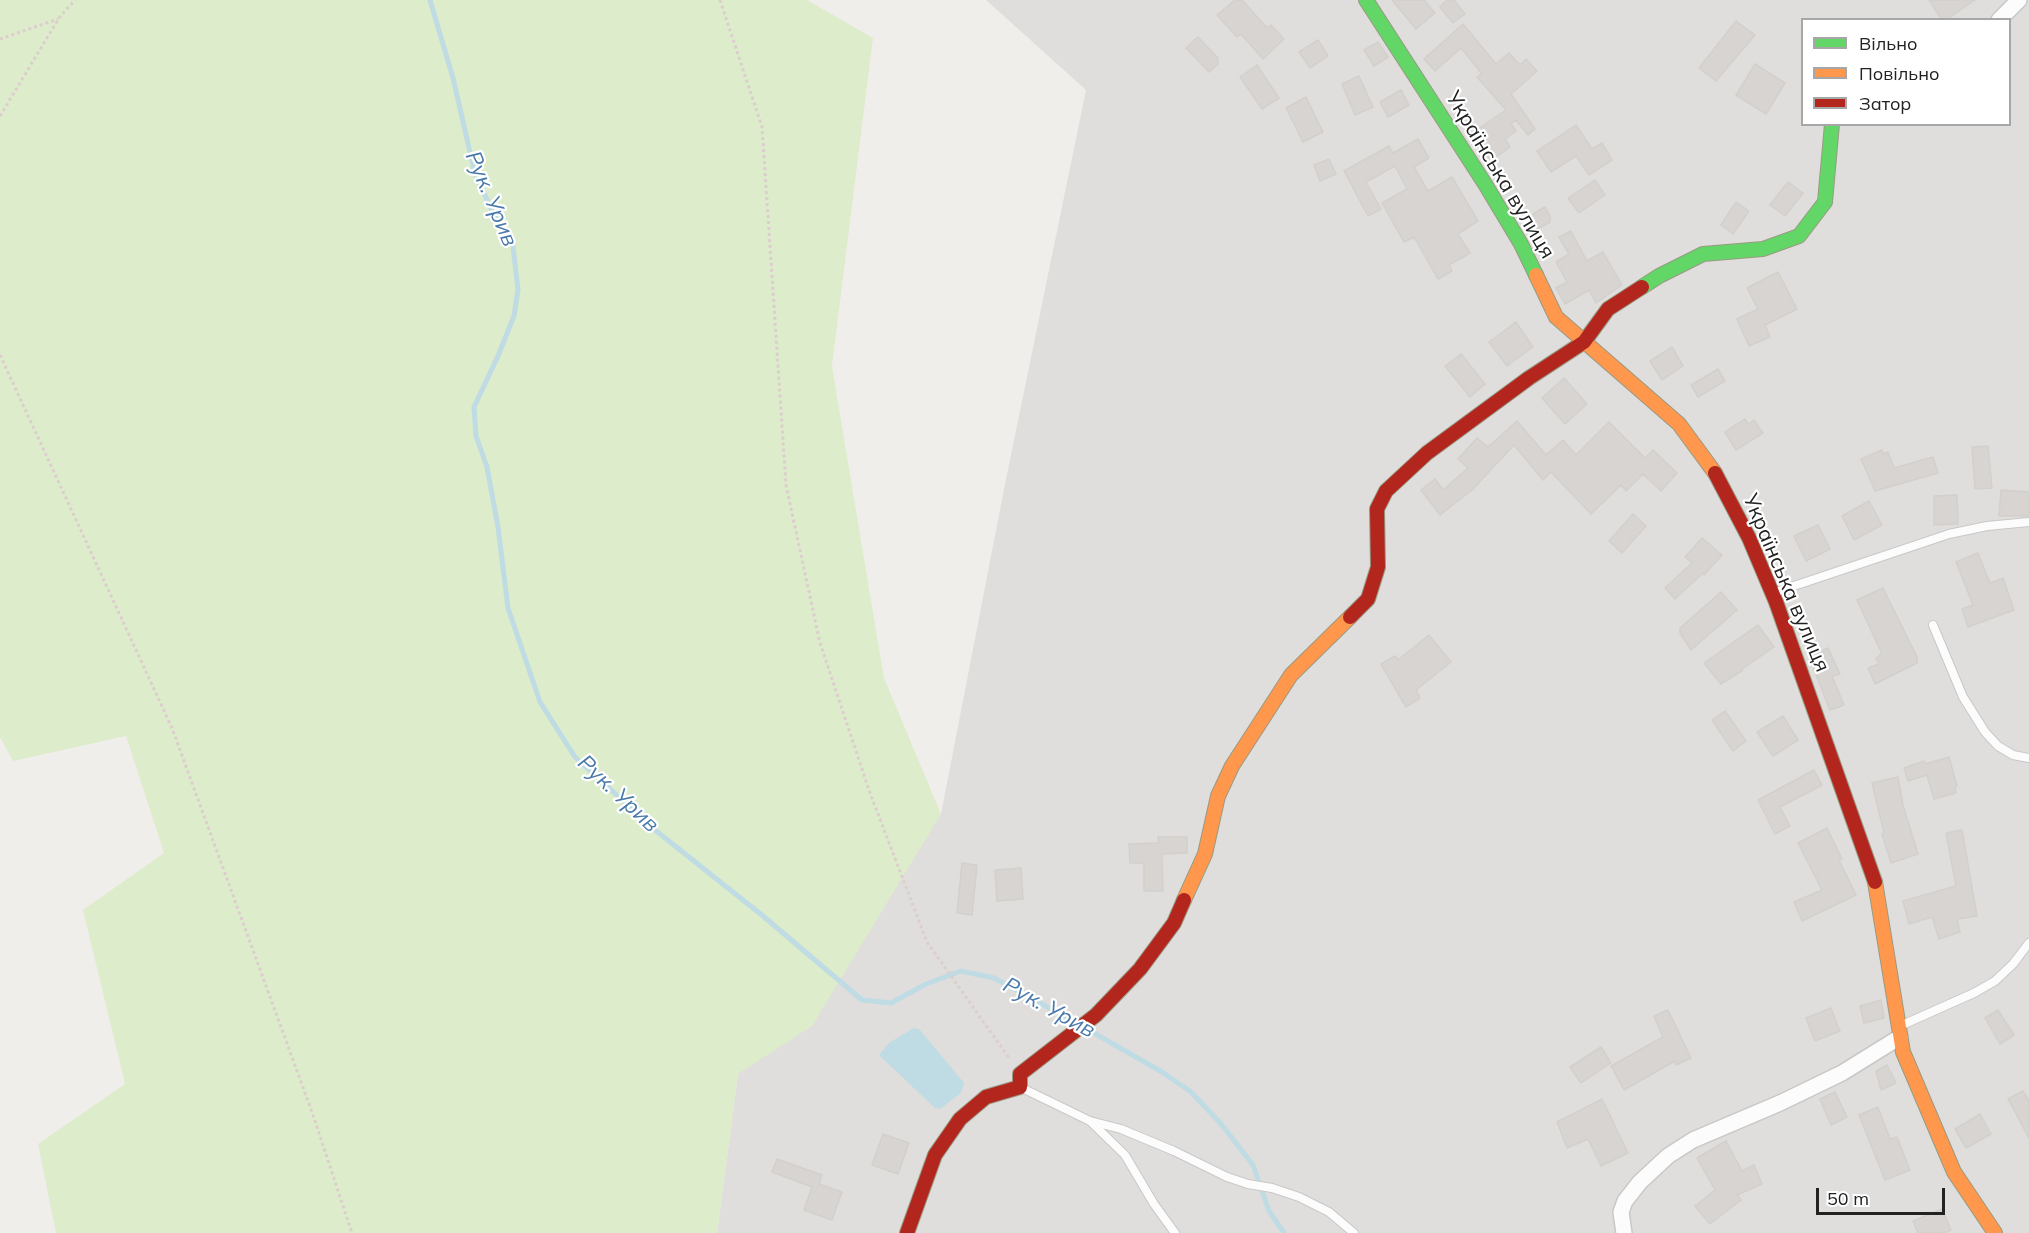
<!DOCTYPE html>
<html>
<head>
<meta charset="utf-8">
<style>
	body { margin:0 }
	#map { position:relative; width:2029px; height:1233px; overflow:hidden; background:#f0eeeb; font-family:Mulish,sans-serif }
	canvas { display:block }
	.legend { position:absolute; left:1801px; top:18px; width:210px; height:108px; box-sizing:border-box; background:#fff; border:2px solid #a7a7a7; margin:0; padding:8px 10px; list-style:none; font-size:18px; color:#222 }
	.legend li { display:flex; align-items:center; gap:12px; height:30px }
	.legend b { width:30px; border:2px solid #a7a7a7 }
	.scale { position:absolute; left:1816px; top:1188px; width:129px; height:27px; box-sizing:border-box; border:3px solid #222; border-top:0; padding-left:8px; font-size:18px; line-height:21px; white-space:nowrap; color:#222; -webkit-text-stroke:4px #fff; paint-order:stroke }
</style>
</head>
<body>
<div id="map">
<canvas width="2029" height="1233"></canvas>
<ul class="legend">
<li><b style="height:8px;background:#63d668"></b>Вільно</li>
<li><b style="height:8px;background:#ff974d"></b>Повільно</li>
<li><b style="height:8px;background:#b3261e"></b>Затор</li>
</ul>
<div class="scale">50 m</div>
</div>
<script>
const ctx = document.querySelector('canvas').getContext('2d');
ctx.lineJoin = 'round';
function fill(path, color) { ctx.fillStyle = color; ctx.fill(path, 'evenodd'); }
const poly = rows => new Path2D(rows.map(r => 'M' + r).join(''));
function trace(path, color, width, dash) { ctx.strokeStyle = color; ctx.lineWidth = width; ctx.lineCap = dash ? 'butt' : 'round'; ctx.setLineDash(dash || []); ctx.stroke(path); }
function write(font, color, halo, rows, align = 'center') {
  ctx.font = font + ' Mulish,sans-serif'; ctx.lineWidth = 4.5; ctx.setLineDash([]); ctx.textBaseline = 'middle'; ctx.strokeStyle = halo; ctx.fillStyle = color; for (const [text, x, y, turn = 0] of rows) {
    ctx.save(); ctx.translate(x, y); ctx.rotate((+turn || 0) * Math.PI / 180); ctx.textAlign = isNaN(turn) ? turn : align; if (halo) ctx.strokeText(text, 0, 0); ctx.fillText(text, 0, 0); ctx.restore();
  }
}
fill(poly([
	[986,0,2029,0,2029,1233,717,1233,738,1074,941,814,1004,489,1086,90],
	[1802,20,2010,20,2010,124,1802,124]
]), '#dfdedc');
fill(poly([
	[0,0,807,0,873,38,832,366,884,678,941,814,812,1026,738,1074,717,1233,56,1233,38,1144,125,1084,83,910,164,853,126,736,13,761,0,737]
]), '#ddeccb');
fill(poly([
	[914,1028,919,1029,964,1083,961,1093,940,1109,935,1108,879,1055,889,1043]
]), '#bfdbe3');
trace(poly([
	[430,0,453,78,475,174,495,217,512,238,518,290,514,316,498,356,474,407,476,436,487,467,498,527,508,608,540,702,575,757,655,830,763,916,862,1000,891,1003,926,984,961,971,994,978,1077,1023],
	[1087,1029,1162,1072,1191,1092,1222,1125,1253,1165,1269,1211,1284,1233]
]), '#bfdbe3', 5);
const building = poly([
	[1235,0,1242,0,1267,28,1271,25,1284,39,1263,59,1241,34,1237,37,1217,15,1235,0],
	[1392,0,1424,0,1435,13,1416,29,1392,0],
	[1447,0,1454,0,1465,14,1453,23,1440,7,1447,0],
	[1929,0,1975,0,1946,20,1942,20,1929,0],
	[1736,21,1755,35,1716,81,1699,68,1736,21],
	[1463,24,1496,64,1509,53,1520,65,1526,59,1537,71,1511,94,1535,129,1528,135,1516,120,1511,124,1516,131,1505,139,1510,147,1491,161,1472,133,1506,110,1477,77,1482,74,1461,48,1435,71,1424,59,1463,24],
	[1198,37,1218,58,1218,64,1209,72,1186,48,1198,37],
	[1318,40,1328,56,1310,68,1299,52,1318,40],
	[1378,42,1388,57,1374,66,1364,50,1378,42],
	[1755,64,1785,83,1766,114,1736,95,1755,64],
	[1257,65,1279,98,1262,109,1240,77,1257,65],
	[1359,76,1373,107,1355,115,1342,84,1359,76],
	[1401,90,1409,105,1388,117,1380,102,1401,90],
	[1306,97,1323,132,1303,142,1286,108,1306,97],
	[1576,125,1592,149,1602,143,1612,160,1589,175,1576,156,1551,172,1537,151,1576,125],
	[1418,139,1429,158,1414,167,1428,191,1452,177,1478,221,1458,234,1470,253,1449,265,1452,271,1438,279,1414,237,1404,242,1382,203,1407,189,1395,166,1366,182,1381,209,1368,216,1344,171,1389,146,1393,153,1418,139],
	[1329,159,1336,174,1320,181,1314,165,1329,159],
	[1595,180,1605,195,1579,213,1568,198,1595,180],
	[1788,182,1803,193,1785,216,1770,205,1788,182],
	[1736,202,1749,211,1733,234,1721,225,1736,202],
	[1545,207,1550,216,1550,222,1530,233,1523,220,1545,207],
	[1571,231,1587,261,1603,252,1622,285,1596,303,1589,290,1565,304,1556,288,1567,282,1556,262,1569,254,1559,237,1571,231],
	[1778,272,1797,309,1765,325,1770,337,1749,346,1737,319,1758,309,1747,288,1778,272],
	[1516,322,1533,347,1507,366,1489,342,1516,322],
	[1672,347,1683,366,1662,380,1650,361,1672,347],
	[1461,354,1485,384,1470,397,1445,366,1461,354],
	[1718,369,1725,381,1698,397,1691,385,1718,369],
	[1564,378,1587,404,1565,424,1542,398,1564,378],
	[1745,419,1748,424,1754,420,1763,433,1736,450,1725,432,1745,419],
	[1517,421,1546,455,1563,440,1576,455,1609,422,1645,458,1653,450,1677,473,1661,491,1643,474,1626,491,1621,485,1591,514,1551,472,1543,480,1514,445,1472,490,1440,515,1421,490,1435,479,1443,490,1468,468,1458,459,1477,438,1488,447,1517,421],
	[1988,446,1992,488,1975,489,1972,447,1988,446],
	[1882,450,1883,454,1888,452,1894,468,1933,457,1938,473,1875,491,1861,459,1882,450],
	[2001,490,2029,492,2029,516,1999,516,2001,490],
	[1957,495,1958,524,1934,525,1934,496,1957,495],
	[1869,501,1882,525,1854,540,1842,516,1869,501],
	[1633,514,1646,526,1622,553,1609,541,1633,514],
	[1818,525,1830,549,1806,561,1794,536,1818,525],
	[1702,538,1722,555,1704,575,1703,573,1675,599,1665,588,1692,563,1685,557,1702,538],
	[1978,553,1990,583,2003,578,2014,610,1968,627,1962,609,1973,605,1956,562,1978,553],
	[1883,588,1917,657,1917,663,1875,684,1868,668,1879,664,1876,658,1882,654,1857,600,1883,588],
	[1721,592,1737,610,1691,650,1680,633,1680,628,1721,592],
	[1758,625,1774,647,1742,669,1743,670,1721,684,1704,663,1758,625],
	[1429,635,1451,662,1416,690,1420,698,1406,707,1381,664,1395,656,1398,660,1429,635],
	[1828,648,1840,674,1832,676,1844,705,1830,710,1809,657,1828,648],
	[1725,711,1746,741,1733,751,1712,720,1725,711],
	[1783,716,1798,740,1773,756,1757,732,1783,716],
	[1949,757,1957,786,1955,787,1956,793,1934,799,1927,775,1908,781,1904,768,1924,761,1925,764,1949,757],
	[1814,770,1822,785,1780,807,1790,826,1775,834,1758,800,1814,770],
	[1898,777,1903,805,1918,854,1891,863,1882,834,1884,833,1872,783,1898,777],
	[1827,828,1842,859,1839,860,1856,895,1802,921,1794,902,1822,890,1798,843,1827,828],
	[1962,830,1977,916,1957,919,1960,932,1939,939,1932,917,1909,924,1903,901,1956,886,1946,833,1962,830],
	[1158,837,1187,837,1187,853,1162,854,1163,891,1144,891,1144,863,1130,863,1129,844,1158,843,1158,837],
	[962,863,977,865,972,915,957,913,962,863],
	[1021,868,1023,899,997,901,995,870,1021,868],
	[1881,1000,1884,1018,1864,1023,1860,1006,1881,1000],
	[1831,1008,1840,1031,1815,1041,1806,1018,1831,1008],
	[1668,1010,1691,1058,1676,1065,1675,1061,1624,1090,1611,1066,1663,1037,1654,1016,1668,1010],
	[1998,1010,2014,1035,2000,1044,1985,1018,1998,1010],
	[1601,1047,1611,1063,1581,1083,1570,1067,1601,1047],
	[1887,1065,1896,1083,1881,1090,1876,1071,1887,1065],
	[2023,1091,2029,1101,2029,1138,2008,1099,2023,1091],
	[1835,1092,1847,1117,1831,1125,1820,1099,1835,1092],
	[1602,1099,1628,1153,1601,1166,1588,1139,1567,1148,1557,1122,1602,1099],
	[1878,1107,1890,1139,1897,1137,1910,1170,1885,1180,1859,1115,1878,1107],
	[1980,1114,1991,1134,1966,1148,1955,1129,1980,1114],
	[883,1134,909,1143,898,1174,872,1165,883,1134],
	[1726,1141,1742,1171,1754,1165,1762,1184,1737,1195,1741,1200,1710,1224,1695,1206,1715,1190,1697,1158,1726,1141],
	[777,1159,822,1175,819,1184,842,1192,832,1220,804,1210,812,1187,772,1172,777,1159],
	[1942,1209,1951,1230,1944,1233,1918,1233,1913,1221,1942,1209]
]);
fill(building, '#d7d4d2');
trace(building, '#d3d0cc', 1.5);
const lane = poly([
	[1773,593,1949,534,1987,526,2029,522],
	[1933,625,1963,697,1985,732,1998,746,2013,755,2029,758],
	[1900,1026,1974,993,1995,981,2013,964,2029,943],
	[1022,1088,1090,1121,1125,1155,1154,1204,1175,1233],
	[1090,1121,1121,1129,1174,1151,1227,1177,1248,1184,1272,1188,1299,1197,1329,1212,1354,1233]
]);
const street = poly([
	[1999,20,2019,0],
	[1624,1233,1621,1212,1625,1201,1640,1182,1668,1156,1693,1140,1780,1103,1842,1073,1900,1037]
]);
const fast = poly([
	[1366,0,1485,184,1521,244,1536,275],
	[1642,287,1659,276,1703,254,1763,249,1799,236,1825,202,1832,124]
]);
const slow = poly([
	[1536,275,1556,317,1679,424,1715,473],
	[1875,882,1903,1052,1954,1172,1995,1233],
	[1184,900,1205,854,1218,796,1232,766,1291,675,1350,617]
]);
const jam = poly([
	[1715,473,1749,538,1776,602,1875,882],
	[1350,617,1368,599,1378,567,1377,509,1386,491,1427,453,1529,378,1584,342,1608,309,1642,287],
	[907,1233,935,1155,960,1119,986,1097,1020,1087,1020,1074,1096,1015,1140,969,1174,923,1184,900]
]);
trace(lane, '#c9c8c7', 10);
trace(street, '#c9c8c7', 18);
trace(fast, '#999a82', 16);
trace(slow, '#999a82', 16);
trace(jam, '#999a82', 16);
trace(poly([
	[720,0,762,127,786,485,820,643,870,793,927,942,1009,1058],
	[0,39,58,19],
	[0,116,59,18,75,0],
	[0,355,172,728,312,1112,352,1233]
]), '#dccecd', 3, [3, 3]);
trace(lane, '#fdfcfc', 8);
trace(street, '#fdfcfc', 15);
trace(fast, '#63d668', 14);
trace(slow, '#ff974d', 14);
trace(jam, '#b3261e', 14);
write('21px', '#222', '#fff', [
	["Українська вулиця",1500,175,59],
	["Українська вулиця",1786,583,67]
]);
write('italic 22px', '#4a7aab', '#fff', [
	["Рук. Урив",491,199,67],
	["Рук. Урив",618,794,43],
	["Рук. Урив",1049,1008,29]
]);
</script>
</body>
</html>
